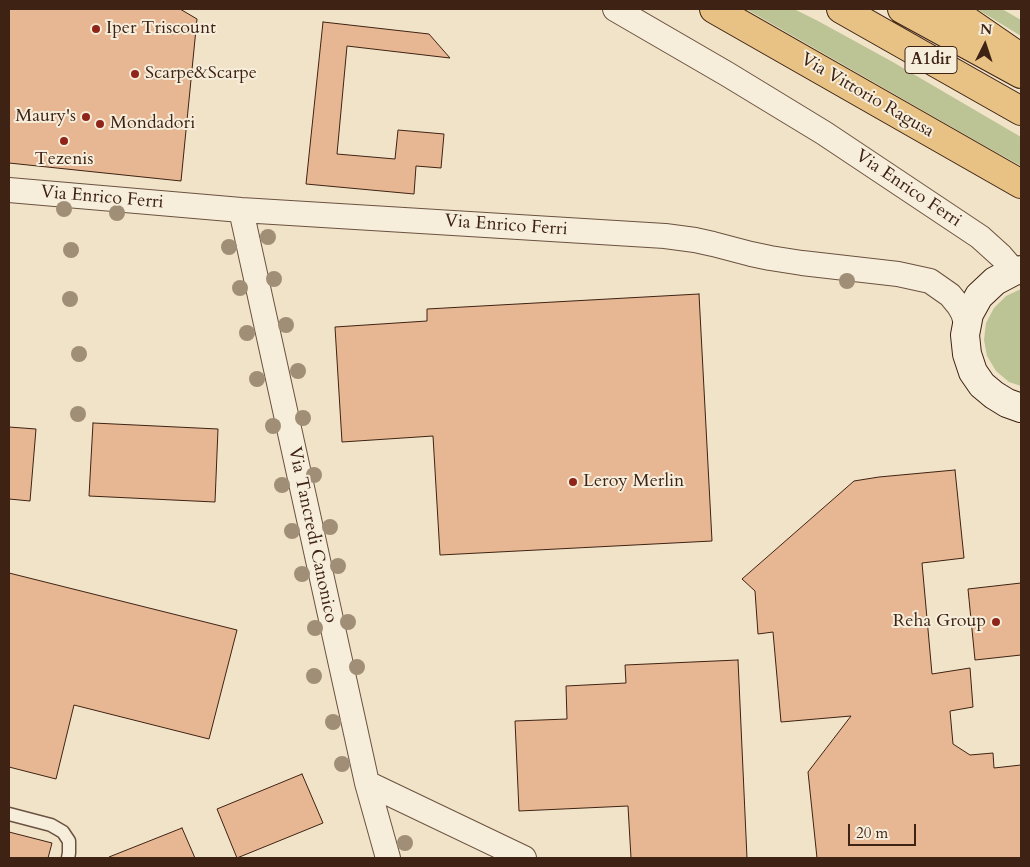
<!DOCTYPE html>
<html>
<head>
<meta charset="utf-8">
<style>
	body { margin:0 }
	#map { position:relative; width:1030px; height:867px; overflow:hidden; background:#f1e3c7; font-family:Cardo,serif }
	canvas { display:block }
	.frame { position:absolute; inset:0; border:10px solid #3e2213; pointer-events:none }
	.north { position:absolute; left:960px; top:20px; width:50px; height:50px; -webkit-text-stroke:4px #f6eddb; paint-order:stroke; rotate:4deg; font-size:14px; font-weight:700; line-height:20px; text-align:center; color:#3e2213 }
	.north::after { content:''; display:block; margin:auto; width:18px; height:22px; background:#3e2213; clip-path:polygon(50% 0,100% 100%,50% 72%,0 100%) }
	.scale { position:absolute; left:848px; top:824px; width:68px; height:22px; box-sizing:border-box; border:2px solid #3e2213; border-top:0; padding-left:6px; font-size:15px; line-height:18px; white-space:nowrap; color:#3e2213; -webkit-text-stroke:4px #f6eddb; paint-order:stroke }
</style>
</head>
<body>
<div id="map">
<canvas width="1030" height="867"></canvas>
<div class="frame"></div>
<div class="north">N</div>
<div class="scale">20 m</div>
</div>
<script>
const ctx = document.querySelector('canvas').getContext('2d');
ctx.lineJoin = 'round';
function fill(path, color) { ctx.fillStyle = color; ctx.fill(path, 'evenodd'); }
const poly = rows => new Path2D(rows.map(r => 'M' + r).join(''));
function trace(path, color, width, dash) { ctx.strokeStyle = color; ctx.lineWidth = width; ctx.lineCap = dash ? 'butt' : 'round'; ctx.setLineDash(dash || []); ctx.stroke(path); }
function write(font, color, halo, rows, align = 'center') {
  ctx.font = font + ' Cardo,serif'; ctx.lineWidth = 4; ctx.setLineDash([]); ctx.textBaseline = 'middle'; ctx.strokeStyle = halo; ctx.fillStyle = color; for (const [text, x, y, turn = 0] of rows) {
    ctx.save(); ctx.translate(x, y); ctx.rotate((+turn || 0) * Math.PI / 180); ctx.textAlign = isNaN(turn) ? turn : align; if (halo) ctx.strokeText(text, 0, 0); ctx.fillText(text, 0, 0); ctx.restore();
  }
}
fill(poly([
	[746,9,794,9,818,21,891,61,1021,137,1021,166,985,146],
	[977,9,1002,9,1021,20,1021,36],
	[1021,289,1021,386,1009,382,996,371,987,356,984,340,986,323,994,308,1006,296]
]), '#bcc394');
const building = poly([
	[9,9,180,9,197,19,181,181,9,163,9,9],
	[323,22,429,34,450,58,347,46,337,154,395,159,398,130,444,134,441,168,416,166,414,194,306,184,323,22],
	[699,294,712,541,440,555,433,436,342,442,335,327,427,321,427,309,699,294],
	[93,423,218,429,215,502,89,496,93,423],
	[9,427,36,429,30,501,9,499,9,427],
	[955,470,964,558,922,563,932,674,970,668,973,707,950,711,953,744,970,755,993,753,994,768,1021,765,1021,858,817,858,808,772,851,716,781,722,773,632,758,634,755,591,742,579,854,481,879,477,955,470],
	[9,573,237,630,209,739,74,705,56,779,9,767,9,573],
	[1021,583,1021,655,975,660,968,589,1021,583],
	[738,660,747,858,631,858,628,806,519,811,515,721,567,719,566,686,626,683,625,665,738,660],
	[302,774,323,823,237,858,217,809,302,774],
	[182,828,195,858,109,858,109,857,182,828],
	[9,832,52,843,48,858,9,858,9,832]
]);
fill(building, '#e7b793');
trace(building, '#3e2213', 1);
const lane = poly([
	[9,814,51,825,63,832,69,841,69,853,68,858]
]);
const street = poly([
	[615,9,727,74,824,133,980,237,1001,256,1014,271],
	[9,190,241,210,665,236,695,240,713,244,751,254,770,258,802,263,898,274,930,281,950,295,959,306,963,313,966,323,965,334],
	[241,210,367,783,388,858],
	[367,783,524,858]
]);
const secondary = poly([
	[1021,270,1014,271,995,281,979,296,969,314,965,335,967,354,973,372,982,385,994,395,1007,403,1021,408]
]);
const highway = poly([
	[714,9,1021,184],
	[841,9,1021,111],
	[902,9,1021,74],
	[946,9,969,22,1014,53]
]);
trace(lane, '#6b5240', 15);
trace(street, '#6b5240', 26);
trace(secondary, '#3e2213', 30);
trace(highway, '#3e2213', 30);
trace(lane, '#f6eddb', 12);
trace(street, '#f6eddb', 24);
trace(secondary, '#f6eddb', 28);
trace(highway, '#e8c284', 28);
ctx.fillStyle = '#a08f76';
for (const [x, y] of [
	[64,209],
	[117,213],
	[268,237],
	[229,247],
	[71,250],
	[274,279],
	[847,281],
	[240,288],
	[70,299],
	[286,325],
	[247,333],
	[79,354],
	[298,371],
	[257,379],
	[78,414],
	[303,418],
	[273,426],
	[314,475],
	[282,485],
	[330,527],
	[292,531],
	[338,566],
	[302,574],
	[348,622],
	[315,628],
	[357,667],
	[314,676],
	[333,722],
	[342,764],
	[405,843]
]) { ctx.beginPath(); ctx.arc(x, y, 8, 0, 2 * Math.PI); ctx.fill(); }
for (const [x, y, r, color] of [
	[96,29,5,"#8f2418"],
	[135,74,5,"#8f2418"],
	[86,117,5,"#8f2418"],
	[100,124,5,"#8f2418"],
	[64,141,5,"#8f2418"],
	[573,482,5,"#8f2418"],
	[996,622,5,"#8f2418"]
]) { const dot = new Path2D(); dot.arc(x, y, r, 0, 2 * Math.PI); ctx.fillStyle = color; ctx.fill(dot); trace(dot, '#f6eddb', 2); }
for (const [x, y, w] of [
	[931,60,52]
]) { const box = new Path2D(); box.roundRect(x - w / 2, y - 13.5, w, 27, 4); ctx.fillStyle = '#f6eddb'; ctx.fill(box); trace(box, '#3e2213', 1); }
write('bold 16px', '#3e2213', null, [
	["A1dir",931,60]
]);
write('18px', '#3e2213', '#f6eddb', [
	["Iper Triscount",106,29],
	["Scarpe&Scarpe",145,74],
	["Maury's",76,117,"right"],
	["Mondadori",110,124],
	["Tezenis",64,160,"center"],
	["Leroy Merlin",583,482],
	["Reha Group",986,622,"right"]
], 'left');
write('18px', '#3e2213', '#f6eddb', [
	["Via Vittorio Ragusa",867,96,30],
	["Via Enrico Ferri",908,189,34],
	["Via Enrico Ferri",102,198,5],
	["Via Enrico Ferri",506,226,4],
	["Via Tancredi Canonico",312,535,78]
]);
</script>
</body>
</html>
